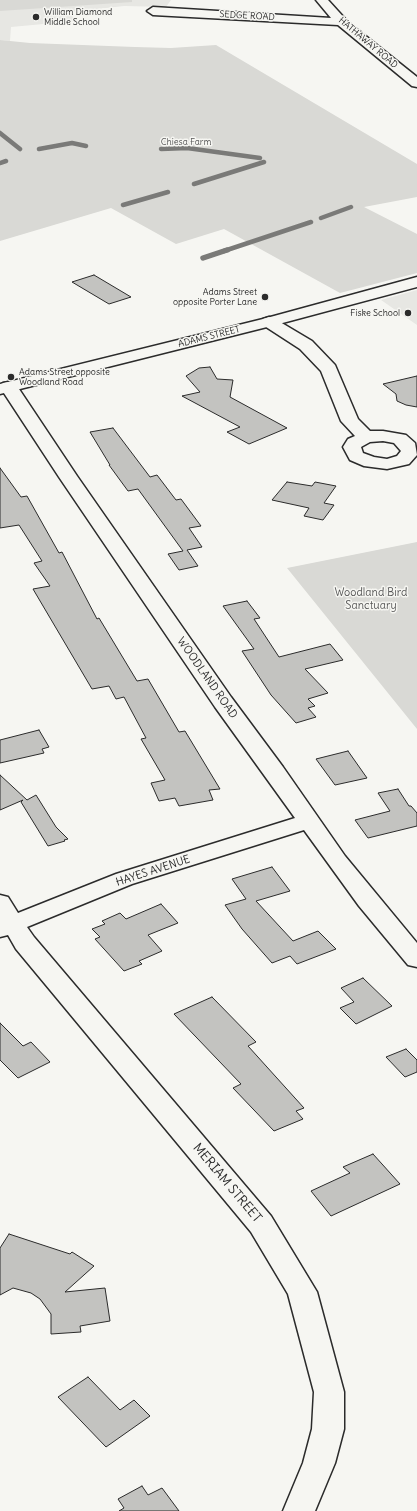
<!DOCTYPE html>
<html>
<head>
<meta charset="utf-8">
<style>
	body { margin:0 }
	canvas { display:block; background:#f6f6f2 }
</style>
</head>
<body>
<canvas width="417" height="1511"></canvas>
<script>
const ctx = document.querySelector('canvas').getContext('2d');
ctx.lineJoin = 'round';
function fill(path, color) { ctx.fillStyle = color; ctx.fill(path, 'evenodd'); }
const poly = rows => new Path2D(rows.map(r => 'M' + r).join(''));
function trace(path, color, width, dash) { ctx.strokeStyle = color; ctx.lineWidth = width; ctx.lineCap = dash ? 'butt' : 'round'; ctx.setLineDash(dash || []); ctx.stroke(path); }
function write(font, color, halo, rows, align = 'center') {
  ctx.font = font + ' Delius,sans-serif'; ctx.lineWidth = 3; ctx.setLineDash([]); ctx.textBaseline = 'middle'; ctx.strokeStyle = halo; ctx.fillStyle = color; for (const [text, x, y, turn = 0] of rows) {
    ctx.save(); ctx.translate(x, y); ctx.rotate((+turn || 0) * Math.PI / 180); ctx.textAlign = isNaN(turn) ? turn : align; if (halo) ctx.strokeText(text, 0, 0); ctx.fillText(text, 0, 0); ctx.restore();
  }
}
fill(poly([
	[0,0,171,0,166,7,124,6,69,12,76,21,11,27,10,41,0,40],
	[417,290,417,325,381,300]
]), '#e7e7e3');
fill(poly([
	[0,0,132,0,132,2,0,11],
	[0,40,30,43,135,47,171,48,216,45,417,164,417,197,364,207,417,234,417,273,340,293,224,229,176,244,111,208,0,241],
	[417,542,417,729,287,568]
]), '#d9d9d5');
trace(poly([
	[0,133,20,149],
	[39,149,72,143,86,146],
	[161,149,187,148,260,158],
	[0,163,6,161],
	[194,184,264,162],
	[123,205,168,192],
	[321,218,351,207],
	[224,251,311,222]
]), '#7a7a78', 4.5);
trace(poly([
	[203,258,227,250]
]), '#7a7a78', 5.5);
const building = poly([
	[94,275,131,297,109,304,72,282,94,275],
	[210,367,217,379,233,380,230,397,287,428,249,444,227,432,240,427,182,396,200,392,186,376,199,368,210,367],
	[417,376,417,407,406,405,397,401,396,394,383,384,417,376],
	[113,428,150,477,157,475,176,500,181,499,201,526,189,528,202,547,187,550,198,566,179,570,168,554,183,551,138,489,128,491,109,465,110,465,90,432,113,428],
	[0,468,21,497,27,496,59,553,62,552,97,619,99,618,137,681,148,679,179,732,185,731,220,789,209,790,213,800,179,806,175,798,159,801,151,783,165,780,141,739,146,738,124,697,116,699,109,686,92,689,33,589,50,586,34,563,42,561,19,525,0,528,0,468],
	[287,482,312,486,315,482,336,486,324,503,334,505,323,520,304,516,309,508,272,500,287,482],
	[247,601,260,618,254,619,279,657,330,644,343,660,305,669,328,693,308,699,315,706,308,708,316,717,296,723,271,695,242,651,254,649,223,606,247,601],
	[39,730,49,747,42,749,44,753,0,763,0,740,39,730],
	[348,751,367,778,335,785,316,759,348,751],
	[0,775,27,800,36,795,56,827,68,839,64,840,65,841,48,846,21,802,23,800,0,810,0,775],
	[398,789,409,806,411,806,417,813,417,826,368,838,355,820,390,811,378,793,398,789],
	[272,867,290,891,256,901,293,941,318,931,336,949,297,964,290,956,272,963,242,929,225,905,246,899,232,879,272,867],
	[161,904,178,923,148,935,162,951,139,961,142,964,124,971,95,939,100,937,92,929,105,924,102,921,120,913,126,919,161,904],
	[363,978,392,1006,356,1024,340,1008,354,1002,341,988,363,978],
	[212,997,256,1042,248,1046,304,1108,296,1111,303,1119,274,1131,233,1088,241,1084,174,1014,212,997],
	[0,1023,23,1046,31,1042,50,1062,18,1078,0,1060,0,1023],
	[406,1049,417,1060,417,1072,405,1077,386,1057,406,1049],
	[373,1154,400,1184,331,1216,311,1191,350,1173,343,1167,373,1154],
	[9,1234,70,1254,72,1252,94,1266,65,1292,105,1288,110,1321,80,1326,81,1332,51,1334,51,1314,40,1299,31,1293,13,1288,0,1295,0,1248,9,1234],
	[88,1377,120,1410,134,1400,150,1416,106,1447,58,1397,88,1377],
	[142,1486,148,1495,162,1488,179,1511,119,1511,124,1508,118,1499,142,1486]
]);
fill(building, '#c3c3c0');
trace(building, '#2b2b2b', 1);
const street = poly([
	[316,0,328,0,348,22,417,77,417,87,412,86,338,25,153,15,147,11,153,7,331,18,316,0],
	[269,317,275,319,312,341,335,365,358,419,370,431,383,431,406,435,415,443,417,455,409,464,387,469,364,466,350,460,343,447,348,439,355,436,341,421,321,371,300,349,263,325,261,322,263,319,269,317],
	[383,441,394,443,401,451,397,456,387,459,374,457,363,453,361,447,370,442,383,441],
	[9,382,15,383,77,476,231,697,283,767,345,856,417,943,417,967,408,965,359,906,304,830,132,884,27,927,34,937,271,1216,317,1292,344,1392,344,1429,335,1463,315,1511,283,1511,303,1463,312,1429,314,1392,288,1294,251,1232,16,949,8,935,0,937,0,895,8,897,18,913,116,874,295,818,215,707,59,477,0,387,3,383,9,382]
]);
const secondary = poly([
	[417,277,417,287,275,325,0,394,0,384,263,319,417,277]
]);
trace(street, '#2b2b2b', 3);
trace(secondary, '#2b2b2b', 3);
fill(street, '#f6f6f2');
fill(secondary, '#f6f6f2');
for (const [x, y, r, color] of [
	[36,17,4,"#2b2b2b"],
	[265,297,4,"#2b2b2b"],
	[408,313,4,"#2b2b2b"],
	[11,377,4,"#2b2b2b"]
]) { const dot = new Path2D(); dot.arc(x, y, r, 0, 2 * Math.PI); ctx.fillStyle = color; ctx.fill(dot); trace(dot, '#f6f6f2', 1.5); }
write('9px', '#2b2b2b', '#f6f6f2', [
	["William Diamond",44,12],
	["Middle School",44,22],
	["Adams Street",257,292,"right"],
	["opposite Porter Lane",257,302,"right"],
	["Fiske School",400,313,"right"],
	["Adams Street opposite",19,372],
	["Woodland Road",19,382]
], 'left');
write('9px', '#2b2b2b', '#f6f6f2', [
	["SEDGE ROAD",247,16,3],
	["HATHAWAY ROAD",368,43,40],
	["ADAMS STREET",209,337,-14]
]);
write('9px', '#565656', '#f6f6f2', [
	["Chiesa Farm",186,142]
]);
write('11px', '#565656', '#f6f6f2', [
	["Woodland Bird",371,593],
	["Sanctuary",371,606]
]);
write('11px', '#2b2b2b', '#f6f6f2', [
	["WOODLAND ROAD",207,678,55],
	["HAYES AVENUE",153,871,-18]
]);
write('13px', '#2b2b2b', '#f6f6f2', [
	["MERIAM STREET",227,1183,50]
]);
</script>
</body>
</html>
